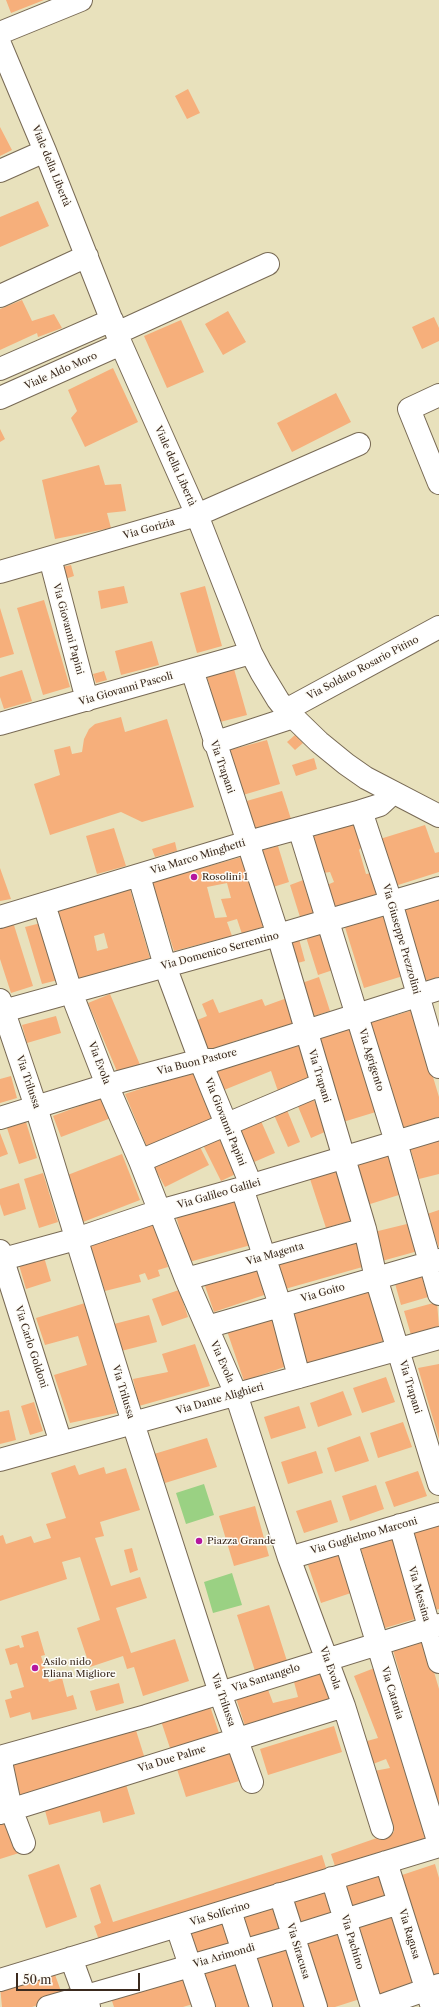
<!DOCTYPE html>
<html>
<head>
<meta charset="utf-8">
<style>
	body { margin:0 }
	#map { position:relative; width:439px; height:2007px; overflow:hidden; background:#e8e1bc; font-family:"Libre Caslon Text",serif }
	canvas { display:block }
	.scale { position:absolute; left:16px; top:1973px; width:124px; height:18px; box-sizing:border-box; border:2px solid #3b2a1e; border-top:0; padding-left:5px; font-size:12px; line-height:14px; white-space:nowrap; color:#3b2a1e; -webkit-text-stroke:3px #fdfcf7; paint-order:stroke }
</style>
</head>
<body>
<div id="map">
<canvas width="439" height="2007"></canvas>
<div class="scale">50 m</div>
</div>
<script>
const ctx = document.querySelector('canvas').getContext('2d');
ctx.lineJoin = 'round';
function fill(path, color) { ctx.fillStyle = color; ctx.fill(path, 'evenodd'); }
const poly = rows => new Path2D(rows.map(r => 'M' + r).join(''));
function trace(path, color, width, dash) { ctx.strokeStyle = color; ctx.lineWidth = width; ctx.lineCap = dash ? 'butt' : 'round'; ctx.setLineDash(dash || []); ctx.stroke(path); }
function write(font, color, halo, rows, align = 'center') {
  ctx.font = font + ' "Libre Caslon Text",serif'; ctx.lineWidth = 3; ctx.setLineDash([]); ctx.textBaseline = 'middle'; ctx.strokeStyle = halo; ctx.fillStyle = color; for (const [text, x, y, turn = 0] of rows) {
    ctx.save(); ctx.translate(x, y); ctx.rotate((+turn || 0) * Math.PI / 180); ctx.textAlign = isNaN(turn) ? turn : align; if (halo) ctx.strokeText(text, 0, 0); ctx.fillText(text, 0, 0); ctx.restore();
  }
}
fill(poly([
	[204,1484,214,1515,186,1524,176,1493],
	[232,1573,242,1605,213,1613,204,1582]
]), '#9ad183');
fill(poly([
	[6,0,44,0,11,13],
	[188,89,200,113,187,119,175,96],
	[0,127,12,150,0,156],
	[38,201,49,226,0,247,0,217],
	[22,300,32,321,54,314,62,328,38,337,37,333,0,350,0,309],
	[228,311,246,342,223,355,205,324],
	[434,317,439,328,439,341,422,349,412,327],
	[181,320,204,372,167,388,144,336],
	[113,368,138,422,85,447,71,418,77,411,68,390],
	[336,393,351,422,292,452,277,423],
	[0,429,5,439,0,442],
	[99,465,105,485,121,484,126,511,107,513,111,528,55,539,42,480],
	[71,565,74,576,65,579,62,567],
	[124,586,128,603,101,609,98,591],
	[205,586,222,646,197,653,180,593],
	[44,600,70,687,43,695,17,608],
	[0,608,14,654,0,658],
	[152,641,159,665,121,675,115,651],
	[234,669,247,715,220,722,207,677],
	[22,670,32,701,4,709,0,697,0,677],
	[104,671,107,680,96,683,93,674],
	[121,717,125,732,167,719,194,807,142,822,121,812,50,835,34,784,60,775,54,750,70,746,72,754,82,752,84,739,89,729,95,724],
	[295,735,303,743,295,750,287,742],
	[267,740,280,784,243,795,230,750],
	[314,758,317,769,296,776,292,765],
	[282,791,291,819,251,831,243,802],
	[357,823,364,844,359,850,366,874,372,873,379,895,334,909,327,885,334,882,330,872,323,873,311,835],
	[425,825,435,853,439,852,439,872,395,886,380,839],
	[114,828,126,866,97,874,86,836],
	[175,842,177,851,155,857,152,849],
	[278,846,289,882,270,888,259,851],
	[245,856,265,926,242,934,237,919,227,922,232,936,174,951,152,882],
	[227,883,231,898,221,899,227,917,215,918,207,887],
	[0,868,11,899,0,901],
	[306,879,316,912,300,917,290,885],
	[130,889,150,958,77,979,57,910],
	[104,933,108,948,97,951,94,936],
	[439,897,439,977,424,981,402,908],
	[383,912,403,976,364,988,344,924],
	[13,922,33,986,11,993,0,959,0,926],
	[41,923,58,980,42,984,25,927],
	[324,931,336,969,318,975,306,937],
	[299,939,305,961,294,964,287,942],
	[319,977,330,1011,311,1017,299,984],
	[110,994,141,1067,119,1076,88,1003],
	[287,998,294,1023,232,1042,233,1046,209,1055,195,1021,207,1016,202,1004,213,999,219,1013,262,999,265,1006],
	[413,1010,439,1097,439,1117,401,1128,370,1023],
	[56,1016,61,1033,27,1043,22,1025],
	[352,1024,379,1111,343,1122,316,1035],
	[301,1040,311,1080,279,1094,271,1071,224,1090,216,1069],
	[197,1070,214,1123,147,1147,125,1094],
	[11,1076,17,1098,0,1103,0,1079],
	[103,1097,111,1118,61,1137,53,1116],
	[313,1098,327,1131,311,1138,297,1104],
	[287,1110,300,1142,288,1147,274,1115],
	[261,1121,275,1153,254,1162,240,1130],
	[26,1122,37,1158,19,1164,7,1128],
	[0,1133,8,1154,0,1157],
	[224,1135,242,1171,221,1181,203,1145],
	[439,1139,439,1174,419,1179,410,1147],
	[199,1145,209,1165,165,1187,154,1167],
	[122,1154,140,1200,83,1222,65,1176],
	[389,1154,402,1194,367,1205,354,1165],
	[337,1171,353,1220,326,1228,310,1179],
	[43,1173,58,1222,39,1228,24,1179],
	[19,1183,26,1209,4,1216,0,1204,0,1189],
	[238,1199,251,1245,189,1262,176,1216],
	[439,1210,439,1248,427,1214],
	[155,1223,168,1267,158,1270,160,1276,148,1280,145,1273,139,1275,141,1282,105,1291,89,1244],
	[411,1223,418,1251,382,1261,374,1232],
	[358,1239,366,1266,285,1289,277,1262],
	[44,1257,51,1281,26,1289,19,1265],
	[258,1265,267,1294,214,1312,204,1283],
	[428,1271,435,1295,401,1305,394,1280],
	[374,1286,390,1339,307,1364,291,1310],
	[179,1290,188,1317,162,1326,152,1299],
	[437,1302,439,1327,411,1335,404,1311],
	[85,1303,117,1413,70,1423,54,1375,87,1365,78,1336,45,1345,36,1318],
	[149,1315,157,1342,121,1351,114,1324],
	[274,1316,290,1365,244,1381,227,1331],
	[195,1344,210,1386,139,1406,133,1379,168,1372,162,1354],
	[439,1364,439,1439,418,1368],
	[386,1377,395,1402,362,1413,353,1388],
	[343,1391,352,1415,318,1427,310,1403],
	[34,1402,43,1431,30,1435,21,1406],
	[299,1406,306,1428,271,1439,264,1417],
	[9,1410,16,1440,0,1444,0,1412],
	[403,1422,412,1447,378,1458,370,1433],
	[360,1436,369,1461,335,1472,327,1448],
	[207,1438,217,1467,165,1483,154,1454],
	[316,1451,323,1473,288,1484,281,1462],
	[75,1465,79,1475,104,1467,106,1474,126,1468,140,1510,100,1522,104,1536,95,1538,111,1586,140,1577,147,1598,116,1608,131,1653,175,1639,189,1681,143,1696,134,1667,127,1669,123,1656,90,1667,77,1628,100,1620,80,1557,62,1562,67,1579,0,1601,0,1536,3,1535,6,1544,31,1536,34,1543,51,1538,46,1524,66,1518,51,1473],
	[418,1471,427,1496,394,1507,385,1482],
	[376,1485,384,1509,350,1521,342,1496],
	[331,1500,338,1522,304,1533,296,1511],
	[255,1506,269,1556,234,1566,219,1516],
	[439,1523,439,1609,435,1610,413,1530],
	[393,1536,418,1618,385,1628,360,1546],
	[132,1548,138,1570,130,1573,124,1550],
	[341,1553,354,1592,321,1603,308,1565],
	[269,1605,287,1661,255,1671,237,1615],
	[38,1631,45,1655,41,1656,49,1682,62,1678,67,1697,73,1695,77,1709,32,1720,30,1712,10,1718,5,1700,12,1698,10,1691,24,1687,17,1663,10,1665,5,1649,19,1645,20,1648,24,1647,21,1636],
	[425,1641,439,1689,439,1808,393,1650],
	[377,1667,429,1839,336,1869,331,1854,394,1832,374,1771,390,1768,386,1759,373,1764,367,1741,378,1738,354,1676],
	[321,1672,331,1703,246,1729,236,1698,267,1687,273,1703,298,1697,294,1682],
	[119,1683,124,1703,96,1711,90,1691],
	[210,1706,220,1736,171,1751,161,1721],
	[134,1724,145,1759,17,1798,6,1763],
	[334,1726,342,1752,268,1775,260,1749],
	[229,1749,239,1781,186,1797,176,1766],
	[125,1781,135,1814,103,1823,100,1811,49,1825,44,1807],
	[9,1819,19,1853,0,1859,0,1822],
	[322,1855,327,1871,100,1943,94,1926,101,1923,90,1888,100,1884,113,1922],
	[59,1864,77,1917,46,1928,28,1875],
	[435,1864,439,1878,439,1977,434,1979,402,1875],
	[378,1870,387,1900,352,1910,344,1880],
	[322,1886,332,1915,301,1926,291,1897],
	[271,1902,280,1930,248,1941,239,1913],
	[391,1911,414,1984,380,1994,357,1922],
	[222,1919,230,1947,197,1956,189,1928],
	[335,1928,360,1999,335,2007,327,2007,303,1938],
	[284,1943,305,2007,270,2007,253,1953],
	[233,1958,249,2007,213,2007,201,1968],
	[53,1969,63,1997,32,2007,2,2007,0,1986],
	[184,1974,193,2004,183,2007,114,2007,110,1995]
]), '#f6af7b');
const minor = poly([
	[0,33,81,0],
	[0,44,45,151,121,344,197,515,251,653,261,672,278,700,286,710,319,742,346,764,366,778,439,816],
	[0,171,45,151],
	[0,296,87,256],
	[117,333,268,264],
	[0,369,112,320],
	[439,395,409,409,439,483],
	[0,398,121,344],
	[50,558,87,700],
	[0,572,197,515,359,444],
	[192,670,278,935,365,1229,376,1278,439,1484],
	[286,710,439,627],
	[0,724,251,653],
	[214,743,293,717],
	[361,811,391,902,439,1067],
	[299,828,396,1142,439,1294],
	[139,876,165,966,200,1060,251,1185],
	[44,904,71,992,107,1085,140,1161,186,1279,236,1394,289,1558,344,1706,382,1828],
	[0,917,248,842,361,811,380,805,393,793],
	[0,1000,36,1107,133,1423,220,1693,252,1782],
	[0,1012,278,935,439,888],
	[0,1118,107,1085,200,1060,215,1060,439,989],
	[140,1161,322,1084],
	[242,1188,280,1305,299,1377],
	[0,1251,61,1443],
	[0,1260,76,1239,159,1211,242,1188,439,1129],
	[186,1279,365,1229],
	[207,1327,439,1260],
	[0,1460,439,1338],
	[400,1525,439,1662],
	[346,1541,439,1844],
	[289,1558,439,1514],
	[0,1757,146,1716,439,1625],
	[0,1757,11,1809,24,1843],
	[0,1813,344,1706],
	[386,1862,432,2007],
	[332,1878,372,2007],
	[280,1894,316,2007],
	[230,1911,261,2007],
	[177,1927,204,2007],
	[71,1958,89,2007],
	[0,1980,439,1846],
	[48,2007,294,1936,399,1903],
	[377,2007,439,1985]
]);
trace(minor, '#786a55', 24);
trace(minor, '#fff', 22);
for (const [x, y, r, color] of [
	[194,877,4,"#b5179e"],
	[199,1541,4,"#b5179e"],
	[35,1668,4,"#b5179e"]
]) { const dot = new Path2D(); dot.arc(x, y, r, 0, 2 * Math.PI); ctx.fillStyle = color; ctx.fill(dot); trace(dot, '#fdfcf7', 1.5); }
write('10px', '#3b2a1e', '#fdfcf7', [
	["Viale della Libertà",51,166,68],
	["Viale Aldo Moro",61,371,-24],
	["Viale della Libertà",175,466,66],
	["Via Gorizia",149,529,-16],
	["Via Giovanni Papini",68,629,75],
	["Via Soldato Rosario Pitino",363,668,-28],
	["Via Giovanni Pascoli",126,689,-16],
	["Via Trapani",222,767,71],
	["Via Marco Minghetti",198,857,-17],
	["Via Giuseppe Prezzolini",401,939,74],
	["Via Domenico Serrentino",220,951,-15],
	["Via Agrigento",371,1060,73],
	["Via Buon Pastore",197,1062,-14],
	["Via Evola",99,1063,69],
	["Via Trapani",319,1076,73],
	["Via Trilussa",28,1082,71],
	["Via Giovanni Papini",225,1122,68],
	["Via Galileo Galilei",219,1194,-16],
	["Via Magenta",275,1254,-16],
	["Via Goito",323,1293,-16],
	["Via Carlo Goldoni",31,1347,72],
	["Via Evola",222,1362,66],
	["Via Trapani",410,1387,73],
	["Via Trilussa",123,1392,73],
	["Via Dante Alighieri",220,1399,-16],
	["Via Guglielmo Marconi",364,1536,-16],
	["Via Messina",419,1594,74],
	["Via Evola",330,1668,70],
	["Via Santangelo",266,1678,-18],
	["Via Catania",392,1693,73],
	["Via Trilussa",223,1700,71],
	["Via Due Palme",172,1759,-17],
	["Via Solferino",220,1914,-17],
	["Via Ragusa",409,1934,73],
	["Via Pachino",352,1942,73],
	["Via Siracusa",298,1951,73],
	["Via Arimondi",224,1956,-16]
]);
write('10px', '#3b2a1e', '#fdfcf7', [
	["Rosolini 1",202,877],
	["Piazza Grande",207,1541],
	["Asilo nido",43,1662],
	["Eliana Migliore",43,1674]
], 'left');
</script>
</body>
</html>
